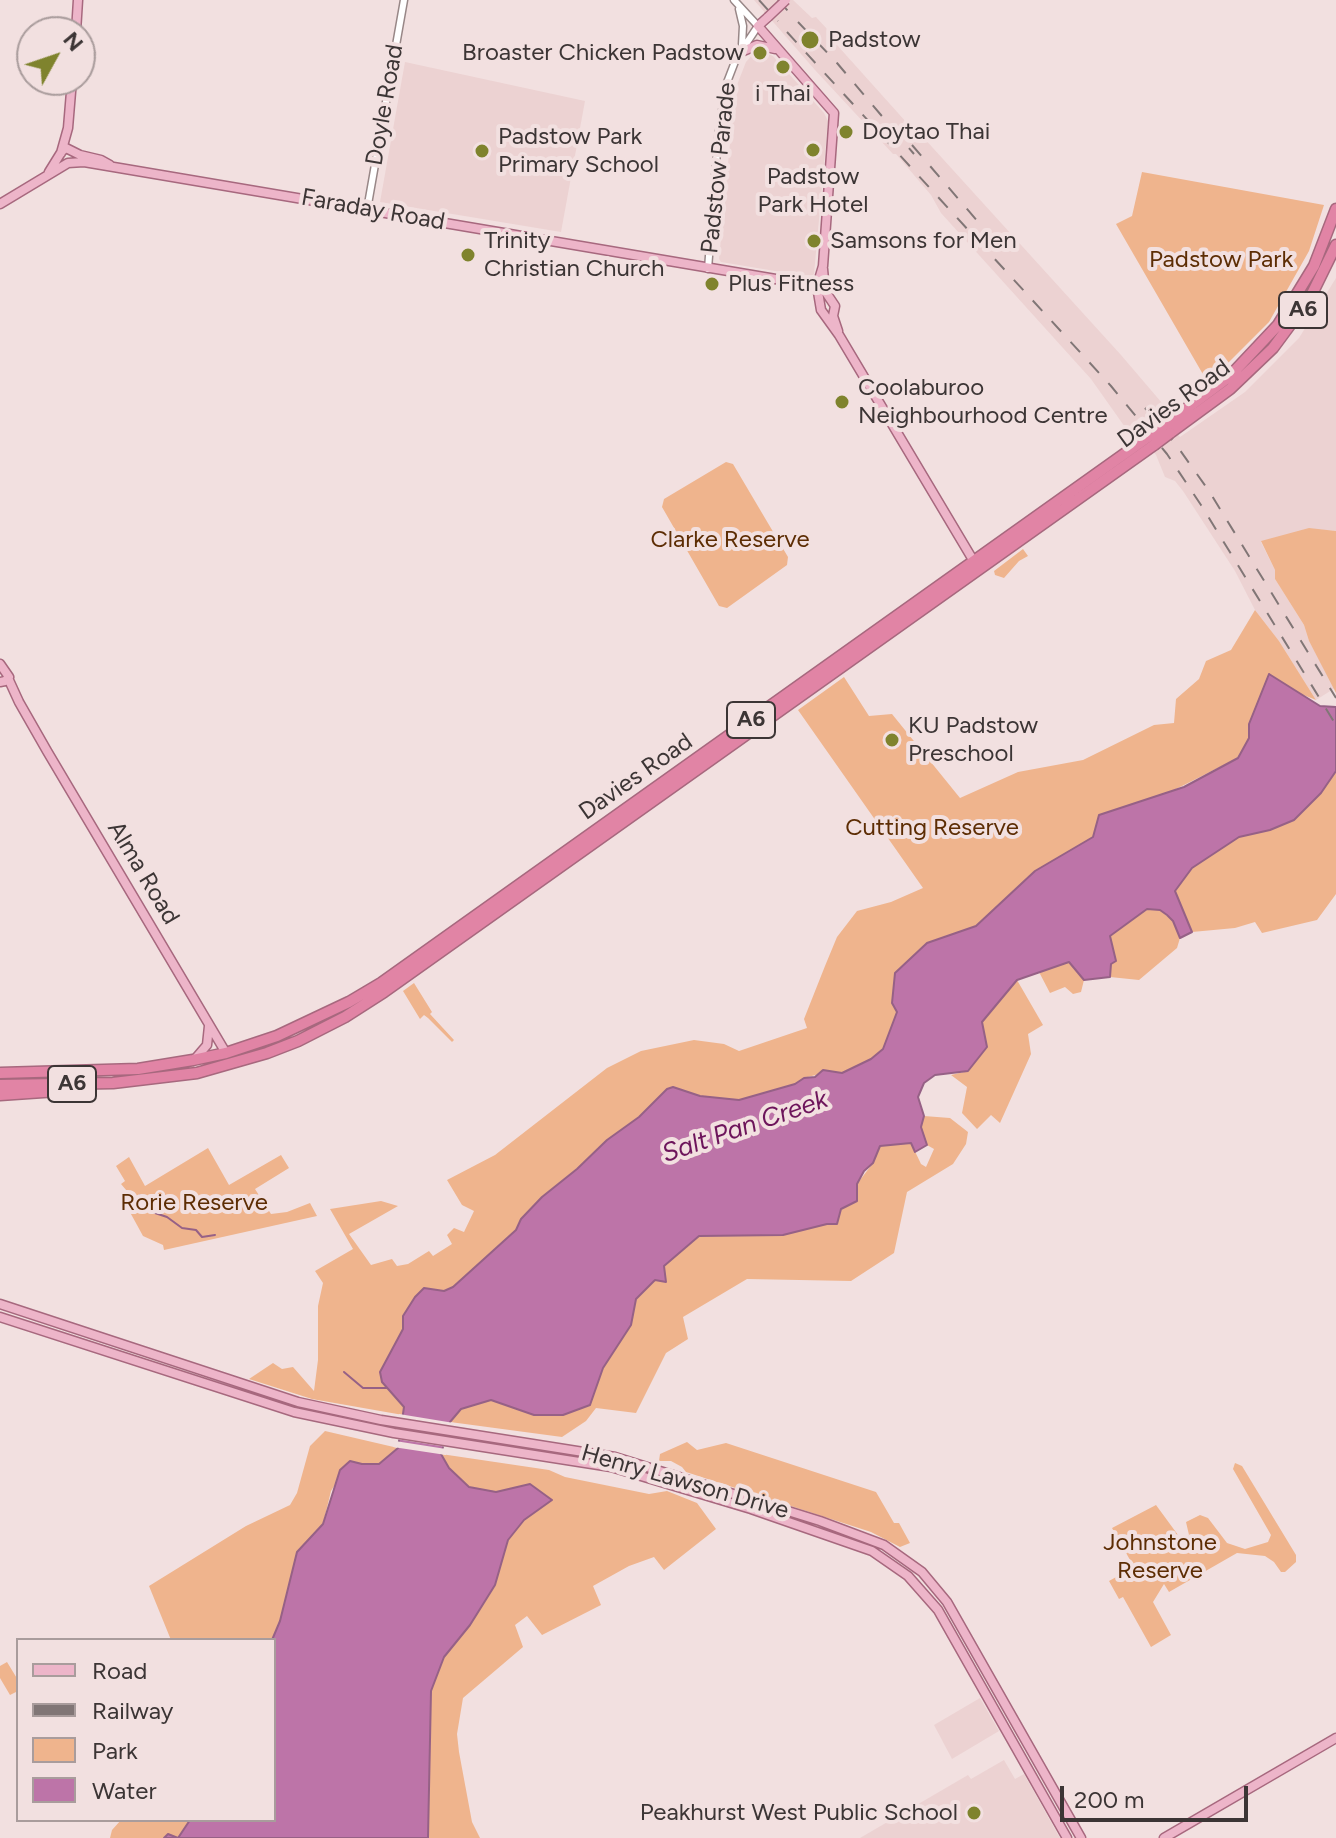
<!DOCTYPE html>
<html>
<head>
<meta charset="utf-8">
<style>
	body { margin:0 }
	#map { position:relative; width:1336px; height:1838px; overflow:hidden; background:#f2e0e0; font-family:Figtree,sans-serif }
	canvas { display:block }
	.legend { position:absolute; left:16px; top:1638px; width:260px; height:184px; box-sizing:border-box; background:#f2e0e0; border:2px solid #a99c9c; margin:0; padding:10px 14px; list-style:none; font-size:24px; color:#3c3535 }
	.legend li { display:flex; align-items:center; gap:16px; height:40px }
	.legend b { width:40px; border:2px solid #a99c9c }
	.north { position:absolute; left:16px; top:16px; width:80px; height:80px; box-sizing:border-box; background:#f2e0e0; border:2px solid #a99c9c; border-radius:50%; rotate:50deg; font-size:22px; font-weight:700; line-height:32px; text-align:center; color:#3c3535 }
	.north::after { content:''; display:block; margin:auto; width:28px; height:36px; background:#7f832d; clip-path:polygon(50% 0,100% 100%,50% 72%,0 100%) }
	.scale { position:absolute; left:1060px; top:1786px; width:188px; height:36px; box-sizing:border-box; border:4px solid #3c3535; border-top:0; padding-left:10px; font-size:24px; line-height:28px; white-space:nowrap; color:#3c3535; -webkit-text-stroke:6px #f2e0e0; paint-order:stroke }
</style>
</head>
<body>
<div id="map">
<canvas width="1336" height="1838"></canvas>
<ul class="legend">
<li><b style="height:10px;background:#edb5c9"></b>Road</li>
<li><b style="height:10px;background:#817676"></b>Railway</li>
<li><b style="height:22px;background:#efb48d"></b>Park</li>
<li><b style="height:22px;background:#bd74a8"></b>Water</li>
</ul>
<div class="north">N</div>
<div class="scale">200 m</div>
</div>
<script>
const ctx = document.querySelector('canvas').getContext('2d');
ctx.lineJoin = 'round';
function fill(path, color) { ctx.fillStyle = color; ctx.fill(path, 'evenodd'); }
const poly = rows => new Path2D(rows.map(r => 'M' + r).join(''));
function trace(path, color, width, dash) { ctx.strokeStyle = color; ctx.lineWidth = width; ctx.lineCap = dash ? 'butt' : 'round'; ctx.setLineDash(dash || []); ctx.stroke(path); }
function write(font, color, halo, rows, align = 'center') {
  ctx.font = font + ' Figtree,sans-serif'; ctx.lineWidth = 8; ctx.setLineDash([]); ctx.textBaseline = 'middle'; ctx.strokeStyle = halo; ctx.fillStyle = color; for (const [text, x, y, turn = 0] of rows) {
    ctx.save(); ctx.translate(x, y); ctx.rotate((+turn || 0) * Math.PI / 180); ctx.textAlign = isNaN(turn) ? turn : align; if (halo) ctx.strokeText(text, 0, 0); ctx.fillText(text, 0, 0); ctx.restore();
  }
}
fill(poly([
	[754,0,793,0,812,18,816,17,838,41,837,45,907,123,923,137,1121,355,1162,403,1164,417,1180,437,1245,392,1299,338,1336,278,1336,531,1309,529,1261,542,1275,570,1275,579,1304,625,1309,641,1335,688,1316,700,1279,641,1255,610,1235,571,1183,491,1175,481,1165,477,1156,455,1138,433,1132,437,1091,379,941,213,931,195,896,154,893,154,815,70],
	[761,51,773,56,824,113,828,121,814,274,811,277,721,262,719,259,735,90,746,62,753,54],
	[405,62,585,101,561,232,380,202],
	[980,1698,999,1731,952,1759,934,1725],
	[1004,1760,1015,1779,1024,1774,1060,1838,860,1838,968,1775,971,1779]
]), '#ecd2d2');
fill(poly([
	[1142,172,1324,205,1309,251,1269,322,1208,383,1116,224,1132,216],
	[726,462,733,464,788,557,787,565,727,608,719,606,662,507,664,499],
	[1309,528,1336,531,1336,693,1309,641,1304,625,1275,579,1275,570,1261,541],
	[1023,549,1028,556,1019,561,1004,578,995,575,994,571],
	[1255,610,1279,641,1316,700,1296,692,1269,675,1249,724,1249,738,1238,758,1172,791,1035,871,976,926,927,943,892,1003,897,1012,887,1040,883,1049,871,1059,842,1073,827,1072,804,1078,795,1084,739,1100,700,1096,673,1087,667,1089,639,1117,607,1140,577,1169,542,1197,521,1219,516,1230,453,1287,444,1291,425,1288,403,1315,403,1329,380,1372,404,1407,403,1415,312,1399,249,1379,273,1363,282,1369,293,1367,314,1391,318,1360,318,1306,323,1283,315,1271,353,1249,330,1209,381,1201,398,1206,349,1234,371,1265,392,1259,397,1266,408,1264,429,1251,433,1256,452,1244,447,1235,454,1228,464,1232,474,1211,462,1205,447,1180,495,1155,607,1068,641,1051,694,1040,724,1044,739,1051,807,1028,804,1019,825,966,837,937,857,911,891,902,923,888,798,710,844,677,869,716,892,714,960,798,1018,772,1083,760,1154,725,1174,723,1176,699,1199,679,1206,661,1231,650],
	[1336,771,1336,894,1317,920,1262,933,1255,922,1235,928,1192,932,1175,891,1192,868,1239,837,1305,810],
	[1147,909,1160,910,1173,921,1180,938,1177,948,1139,980,1110,977,1110,936],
	[1069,962,1084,980,1081,992,1073,994,1065,987,1050,993,1039,972],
	[1017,980,1043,1025,1028,1034,1031,1054,1000,1123,991,1115,977,1129,962,1113,967,1087,951,1075,968,1071,982,1022],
	[414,983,432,1012,430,1014,454,1040,452,1042,428,1018,424,1015,420,1019,403,991],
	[924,1116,950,1118,968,1132,966,1144,953,1164,907,1192,894,1253,851,1281,747,1279,683,1317,688,1339,666,1353,636,1413,596,1408,586,1421,562,1437,450,1422,461,1409,492,1400,534,1415,590,1405,603,1368,631,1325,636,1299,655,1280,664,1266,699,1236,783,1235,827,1224,837,1224,841,1209,851,1203,857,1184,873,1163,880,1146,911,1143,921,1164,926,1167,934,1149,927,1145,921,1127],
	[208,1148,229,1185,281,1155,289,1168,255,1189,271,1214,287,1212,310,1203,317,1216,164,1250,163,1245,143,1236,137,1225,126,1205,133,1204,132,1197,121,1184,125,1181,116,1166,129,1157,145,1186],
	[325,1431,398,1448,380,1464,362,1464,350,1461,331,1491,323,1524,297,1552,280,1621,272,1640,171,1640,149,1586,246,1526,290,1505,297,1493,310,1446],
	[687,1442,697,1450,726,1443,876,1492,894,1523,899,1523,910,1543,900,1547,871,1532,686,1472,682,1467,671,1461,659,1461,660,1454],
	[441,1454,549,1470,565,1477,649,1494,667,1491,697,1503,716,1529,664,1570,654,1557,629,1566,593,1586,601,1605,542,1635,527,1616,515,1625,523,1647,463,1698,457,1734,459,1752,472,1822,480,1838,428,1838,431,1691,444,1657,470,1625,495,1586,508,1540,524,1520,551,1500,530,1484,496,1492,469,1487,449,1468],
	[1235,1463,1242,1466,1296,1555,1296,1562,1285,1572,1281,1572,1274,1562,1265,1556,1237,1553,1169,1592,1164,1584,1153,1602,1171,1635,1151,1647,1123,1597,1119,1599,1109,1581,1134,1567,1112,1528,1156,1505,1178,1535,1185,1538,1189,1535,1186,1522,1200,1515,1208,1518,1227,1543,1245,1549,1268,1542,1271,1535,1233,1469],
	[7,1662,18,1680,18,1691,10,1695,0,1678,0,1666],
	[121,1820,190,1820,178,1838,168,1834,164,1838,110,1838,112,1830]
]), '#efb48d');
const water = poly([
	[1269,674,1320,706,1336,707,1336,771,1321,793,1294,820,1270,830,1239,837,1192,868,1175,891,1192,932,1180,938,1173,921,1167,915,1160,910,1147,909,1110,936,1116,961,1111,964,1110,977,1084,980,1069,962,1017,980,982,1022,987,1047,968,1071,935,1075,924,1083,918,1097,924,1116,921,1127,927,1145,915,1152,911,1143,880,1146,873,1163,864,1171,857,1184,857,1201,841,1209,837,1224,827,1224,783,1235,699,1236,664,1266,666,1282,655,1280,636,1299,631,1325,603,1368,590,1405,563,1415,534,1415,491,1400,461,1409,450,1422,441,1454,449,1468,469,1487,496,1492,530,1484,552,1500,524,1520,508,1540,495,1585,470,1625,444,1657,431,1691,428,1838,164,1838,168,1834,178,1838,190,1820,274,1820,272,1640,280,1621,297,1552,323,1524,340,1470,350,1461,362,1464,379,1464,398,1448,404,1407,382,1382,380,1372,403,1329,403,1316,415,1297,424,1288,444,1291,453,1287,516,1230,521,1219,542,1197,577,1169,607,1140,639,1117,667,1089,673,1087,700,1096,739,1100,795,1084,804,1078,815,1077,823,1070,842,1073,871,1059,883,1049,897,1012,892,1003,895,973,927,943,976,926,1035,871,1093,837,1099,815,1184,787,1238,758,1249,738,1249,724,1269,674]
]);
fill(water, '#bd74a8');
trace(water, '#966186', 2);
fill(poly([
	[399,1414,454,1423,447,1447,396,1439],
	[395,1441,446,1449,446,1455,393,1447]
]), '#f2e0e0');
trace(poly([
	[140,1195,152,1212,167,1217,182,1228,196,1230,202,1237,215,1235],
	[344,1372,363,1388,387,1388]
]), '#966186', 2);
const minor = poly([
	[739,9,743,26,742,45],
	[367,210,404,0],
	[708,269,718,138,726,85,736,59,758,26,734,0]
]);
const major = poly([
	[768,17,758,26,834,113,823,266,817,286,821,310,839,335,976,565],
	[76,32,78,0],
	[739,53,757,45,775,49],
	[61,153,68,128,72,80],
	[49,172,62,151,66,148,80,155,101,160,110,165],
	[0,204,68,163,84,162,817,286],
	[823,269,825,291,835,306,833,316,838,331],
	[0,664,9,677,5,681,0,682],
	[8,678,19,702,47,751,226,1053],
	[195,1059,207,1045,209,1026],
	[0,1304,298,1402,381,1420,615,1457,820,1521,884,1545,922,1572,947,1602,1081,1838],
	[0,1317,294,1412,394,1433,611,1467,751,1509,872,1551,908,1576,938,1610,1067,1838],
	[1164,1838,1336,1738]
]);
const highway = poly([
	[1163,426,1229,377,1278,325,1314,266,1336,209],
	[1170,433,1230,389,1273,348,1310,298,1336,245],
	[0,1073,138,1069,193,1060,226,1053,277,1036,349,1002,381,983,1148,437],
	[0,1085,113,1083,197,1073,267,1053,298,1041,345,1017,384,992,1154,445],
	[0,1095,58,1091]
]);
trace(minor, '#988787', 9);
trace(major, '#a7687e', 11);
trace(highway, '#a7687e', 13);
trace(minor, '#fff', 6);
trace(major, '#edb5c9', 8);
trace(highway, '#e184a5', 10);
trace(poly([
	[759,0,778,21],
	[778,0,788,11],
	[798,22,837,63,914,154],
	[787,32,1111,386,1167,454,1201,505,1336,725],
	[912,145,998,245],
	[1145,408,1177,446,1209,491,1336,698]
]), '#817676', 2, [14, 14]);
const majorBridge = poly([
	[768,17,786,0]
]);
const highwayBridge = poly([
	[1148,437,1163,426],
	[1154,445,1170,433]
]);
trace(majorBridge, '#a7687e', 11, []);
trace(highwayBridge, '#a7687e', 13, []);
trace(majorBridge, '#edb5c9', 8);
trace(highwayBridge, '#e184a5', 10);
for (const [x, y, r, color] of [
	[810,40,10,"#7f832d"],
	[760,53,8,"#7f832d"],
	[783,67,8,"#7f832d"],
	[846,132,8,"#7f832d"],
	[813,150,8,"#7f832d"],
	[482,151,8,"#7f832d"],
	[814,241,8,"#7f832d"],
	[468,255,8,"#7f832d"],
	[712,284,8,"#7f832d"],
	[842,402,8,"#7f832d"],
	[892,740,8,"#7f832d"],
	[974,1813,8,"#7f832d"]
]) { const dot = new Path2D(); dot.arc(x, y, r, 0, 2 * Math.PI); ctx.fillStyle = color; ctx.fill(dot); trace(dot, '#f2e0e0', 3); }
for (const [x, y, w] of [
	[1303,310,48],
	[751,720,48],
	[72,1084,48]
]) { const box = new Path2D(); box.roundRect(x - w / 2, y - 18, w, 36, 6); ctx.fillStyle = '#f2e0e0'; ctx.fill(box); trace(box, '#3c3535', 2); }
write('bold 22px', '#3c3535', null, [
	["A6",1303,310],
	["A6",751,720],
	["A6",72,1084]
]);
write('24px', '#3c3535', '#f2e0e0', [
	["Padstow",828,40],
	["Broaster Chicken Padstow",744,53,"right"],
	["i Thai",783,94,"center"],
	["Doytao Thai",862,132],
	["Padstow Park",498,137],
	["Primary School",498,165],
	["Padstow",813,177,"center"],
	["Park Hotel",813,205,"center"],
	["Trinity",484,241],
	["Christian Church",484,269],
	["Samsons for Men",830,241],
	["Plus Fitness",728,284],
	["Coolaburoo",858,388],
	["Neighbourhood Centre",858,416],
	["KU Padstow",908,726],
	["Preschool",908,754],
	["Peakhurst West Public School",958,1813,"right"]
], 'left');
write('24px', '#3c3535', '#f2e0e0', [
	["Doyle Road",385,105,-80],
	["Padstow Parade",719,168,-84],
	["Faraday Road",373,210,10],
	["Davies Road",1174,404,-36],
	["Davies Road",636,777,-35],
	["Alma Road",143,873,59],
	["Henry Lawson Drive",685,1482,16]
]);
write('24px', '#5d2d04', '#f2e0e0', [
	["Padstow Park",1221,260],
	["Clarke Reserve",730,540],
	["Cutting Reserve",932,828],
	["Rorie Reserve",194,1203],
	["Johnstone",1160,1543],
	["Reserve",1160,1571]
]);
write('italic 26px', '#6d155b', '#f2e0e0', [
	["Salt Pan Creek",745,1127,-19]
]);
</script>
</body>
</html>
